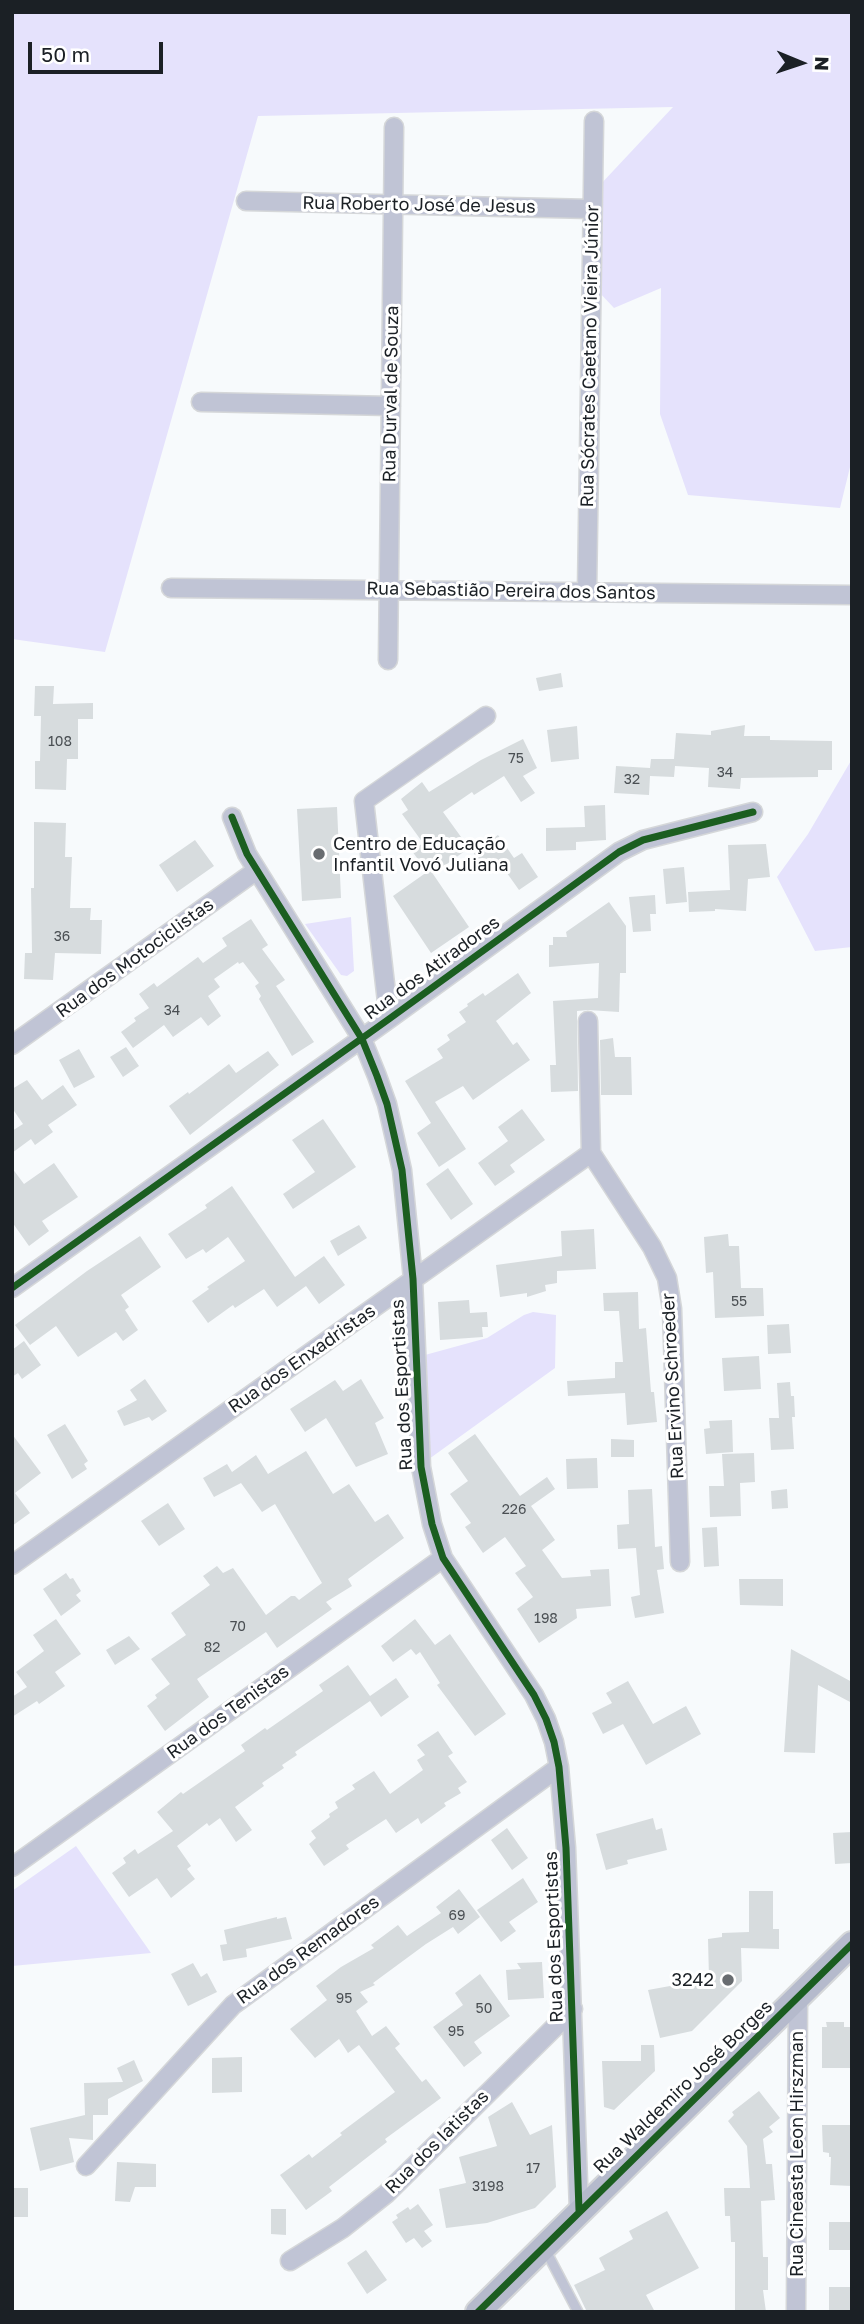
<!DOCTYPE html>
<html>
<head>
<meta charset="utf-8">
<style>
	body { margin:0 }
	#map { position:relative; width:864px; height:2324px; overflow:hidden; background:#f7fafc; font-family:"Golos Text",sans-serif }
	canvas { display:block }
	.frame { position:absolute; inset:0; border:14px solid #1b2025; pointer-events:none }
	.north { position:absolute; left:766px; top:28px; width:70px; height:70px; -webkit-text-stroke:5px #fff; paint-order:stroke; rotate:92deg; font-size:19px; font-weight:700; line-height:28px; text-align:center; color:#1b2025 }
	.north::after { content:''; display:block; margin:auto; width:24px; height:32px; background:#1b2025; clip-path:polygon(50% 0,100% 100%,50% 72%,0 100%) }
	.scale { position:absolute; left:28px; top:42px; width:135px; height:32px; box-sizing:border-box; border:4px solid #1b2025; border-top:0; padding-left:9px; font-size:21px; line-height:24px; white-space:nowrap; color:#1b2025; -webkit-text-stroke:5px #fff; paint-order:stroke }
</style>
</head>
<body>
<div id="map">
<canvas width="864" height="2324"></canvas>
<div class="frame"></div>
<div class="north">N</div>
<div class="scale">50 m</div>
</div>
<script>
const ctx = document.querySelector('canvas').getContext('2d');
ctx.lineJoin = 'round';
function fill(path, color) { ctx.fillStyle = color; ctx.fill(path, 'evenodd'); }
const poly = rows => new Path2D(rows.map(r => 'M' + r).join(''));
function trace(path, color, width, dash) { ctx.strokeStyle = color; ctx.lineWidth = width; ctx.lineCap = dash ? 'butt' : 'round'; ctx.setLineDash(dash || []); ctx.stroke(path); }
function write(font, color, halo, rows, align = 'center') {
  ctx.font = font + ' "Golos Text",sans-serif'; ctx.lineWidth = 6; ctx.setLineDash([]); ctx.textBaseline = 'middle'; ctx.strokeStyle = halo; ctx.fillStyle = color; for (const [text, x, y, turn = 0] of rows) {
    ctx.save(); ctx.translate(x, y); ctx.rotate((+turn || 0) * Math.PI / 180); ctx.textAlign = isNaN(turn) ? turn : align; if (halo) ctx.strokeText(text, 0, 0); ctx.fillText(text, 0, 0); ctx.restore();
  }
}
fill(poly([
	[12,12,852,12,852,459,840,508,688,495,660,414,661,288,614,308,598,291,599,186,673,107,258,116,105,652,12,639],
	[852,759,852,947,815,951,777,877,808,834],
	[351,917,354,971,347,976,341,975,305,924],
	[533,1312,556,1315,555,1368,429,1459,425,1355,487,1338,524,1315],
	[76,1846,151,1953,12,1966,12,1891]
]), '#e5e2fc');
fill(poly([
	[561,673,563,687,539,691,536,678],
	[35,686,54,686,53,704,93,703,93,719,78,719,78,759,67,759,66,790,35,789,35,761,40,761,41,716,34,716],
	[745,725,744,736,770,736,770,740,832,741,832,770,818,770,818,777,741,778,740,789,708,787,709,768,675,766,674,777,650,776,649,795,614,793,616,766,650,768,651,759,674,759,676,733,711,735,711,731],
	[577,726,579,759,551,762,547,730],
	[523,739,537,768,523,776,535,793,521,802,504,776,474,795,472,792,443,812,469,848,433,874,469,927,431,953,393,896,427,872,412,851,423,843,402,814,408,810,401,799,422,782,429,792,481,760],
	[605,805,606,840,576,842,576,850,546,851,546,828,585,827,584,806],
	[337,807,341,898,302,901,297,809],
	[34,822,66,823,65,857,72,857,70,908,91,908,90,920,102,920,101,954,55,953,53,980,24,979,25,953,32,953,31,888,34,888],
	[498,835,514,858,522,853,538,877,519,890,497,859,483,867,473,852],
	[195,840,214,866,177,892,159,865],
	[766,844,770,877,748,879,746,911,715,909,715,911,689,912,688,892,730,890,728,845],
	[684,867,687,902,666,904,663,869],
	[655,895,656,914,650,914,651,931,633,932,629,897],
	[609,902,626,926,626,973,620,973,619,1012,588,1010,577,1011,578,1091,551,1092,550,1065,556,1065,553,1001,598,998,599,963,549,967,549,945,553,945,553,937,567,937,566,932],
	[251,919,268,945,262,949,285,980,276,986,314,1042,292,1056,259,999,261,996,255,986,259,983,243,962,239,964,238,962,214,979,220,987,208,996,221,1016,208,1026,201,1017,173,1037,164,1025,133,1048,121,1032,136,1021,134,1018,149,1008,139,994,154,983,157,987,198,957,203,963,227,946,222,938],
	[518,973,531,993,496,1021,513,1045,517,1042,530,1060,473,1100,463,1086,435,1102,466,1149,439,1167,417,1133,431,1123,405,1081,443,1058,437,1049,450,1040,447,1035,466,1022,459,1012,468,1006,467,1004,483,993,485,996],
	[613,1038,615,1057,631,1057,632,1095,601,1095,600,1040],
	[126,1047,139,1066,123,1077,110,1057],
	[79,1049,95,1077,74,1088,59,1060],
	[268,1051,279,1065,190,1135,169,1106,188,1092,189,1094,229,1064,236,1073],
	[27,1080,42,1100,63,1085,77,1105,48,1125,53,1132,35,1145,31,1139,12,1153,12,1131,23,1124,12,1108,12,1089],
	[522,1109,545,1140,510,1165,515,1172,495,1186,478,1163,508,1141,498,1127],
	[323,1119,356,1167,293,1209,283,1194,315,1172,292,1140],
	[54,1163,78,1197,42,1221,49,1231,29,1246,12,1222,12,1168,24,1184],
	[448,1168,473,1204,451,1220,426,1184],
	[232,1186,295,1277,324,1256,345,1285,319,1304,306,1286,277,1307,264,1289,235,1308,233,1305,208,1323,192,1301,209,1289,207,1287,245,1261,228,1237,206,1253,203,1249,186,1259,168,1234,207,1208,205,1205],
	[359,1225,367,1238,338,1256,330,1241],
	[594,1229,596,1269,557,1271,557,1283,545,1285,546,1291,527,1297,527,1293,500,1297,496,1265,562,1256,561,1231],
	[728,1234,729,1246,739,1246,741,1288,763,1288,764,1316,715,1318,713,1272,706,1273,704,1237],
	[140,1236,161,1267,121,1295,129,1307,125,1310,138,1330,123,1341,116,1332,78,1357,56,1326,30,1345,15,1325,87,1271],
	[638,1292,639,1329,646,1328,651,1392,654,1392,657,1422,627,1425,625,1393,568,1396,567,1381,615,1378,615,1362,623,1362,619,1311,604,1311,603,1293],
	[469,1300,470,1313,487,1312,488,1327,482,1327,483,1337,440,1340,438,1302],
	[789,1324,791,1353,768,1354,767,1325],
	[24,1341,41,1365,22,1379,18,1373,12,1377,12,1350],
	[759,1356,761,1389,724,1391,722,1358],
	[145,1379,167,1411,152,1421,149,1417,124,1426,117,1411,137,1400,130,1390],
	[361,1379,384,1418,375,1423,388,1454,356,1467,326,1418,305,1432,290,1409,335,1380,343,1391],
	[790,1382,791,1396,794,1396,795,1417,792,1417,794,1449,771,1450,769,1418,779,1418,777,1383],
	[732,1420,733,1452,706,1454,704,1429,710,1428,709,1421],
	[65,1424,88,1461,84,1464,87,1469,72,1479,47,1435],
	[12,1434,41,1473,15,1493,30,1513,12,1526],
	[475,1434,520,1496,547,1477,555,1489,531,1506,555,1540,542,1550,562,1578,591,1576,590,1570,609,1569,611,1606,576,1609,577,1618,539,1643,517,1609,533,1597,515,1573,526,1566,505,1537,483,1553,465,1527,471,1523,450,1494,468,1481,448,1453],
	[611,1439,634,1440,634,1457,611,1457],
	[306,1451,333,1494,349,1484,375,1522,388,1514,404,1538,348,1579,352,1586,326,1602,332,1609,277,1648,266,1632,197,1679,209,1697,165,1731,147,1706,157,1698,155,1695,170,1684,151,1659,186,1635,171,1613,210,1585,203,1576,217,1566,223,1573,233,1568,266,1615,291,1596,295,1596,299,1600,322,1583,275,1504,262,1512,241,1483,214,1497,203,1478,227,1464,232,1472,256,1455,268,1474],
	[754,1453,755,1482,740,1483,741,1516,710,1517,709,1486,724,1486,722,1454],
	[597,1458,598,1488,567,1489,566,1459],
	[652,1489,655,1547,662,1546,664,1569,657,1570,664,1613,635,1618,631,1597,640,1595,636,1548,618,1549,617,1525,629,1524,628,1490],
	[787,1489,788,1508,772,1509,771,1491],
	[168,1503,185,1529,159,1546,141,1521],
	[717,1527,719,1566,704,1567,702,1528],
	[66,1573,70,1579,73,1578,81,1591,76,1595,81,1601,61,1616,43,1589],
	[739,1579,783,1579,783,1606,740,1605],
	[56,1619,81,1654,55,1672,65,1686,39,1704,37,1701,12,1717,12,1697,27,1687,16,1672,44,1651,33,1635],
	[415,1619,435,1645,450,1634,506,1714,475,1736,437,1685,440,1683,420,1652,416,1655,411,1649,393,1662,381,1646],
	[129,1636,140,1649,115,1665,106,1650],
	[791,1649,852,1682,852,1703,818,1685,815,1753,784,1752],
	[348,1665,370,1696,396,1678,409,1697,381,1717,370,1701,295,1752,297,1755,282,1765,284,1768,262,1783,264,1786,235,1807,252,1830,236,1842,220,1818,209,1826,207,1823,177,1846,191,1866,187,1869,195,1879,171,1898,157,1878,129,1897,112,1873,126,1863,123,1858,135,1849,138,1854,173,1831,157,1812,181,1792,183,1794,245,1751,241,1745,265,1728,267,1730,323,1691,319,1685],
	[628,1681,653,1724,686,1706,701,1734,646,1765,623,1724,603,1734,592,1713,612,1703,606,1693],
	[438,1731,453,1753,448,1756,467,1782,458,1788,461,1793,444,1803,446,1806,421,1824,418,1818,396,1833,386,1819,346,1845,349,1849,324,1866,309,1844,316,1838,311,1831,330,1817,329,1814,338,1808,335,1802,355,1789,352,1785,374,1771,390,1794,423,1770,417,1760,425,1755,417,1745],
	[653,1818,656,1830,662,1828,667,1850,627,1860,628,1864,606,1870,596,1834],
	[507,1828,528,1858,512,1870,491,1840],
	[852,1832,852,1863,835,1864,833,1833],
	[523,1878,538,1902,509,1922,516,1931,501,1942,477,1910],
	[459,1889,480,1917,458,1934,453,1927,426,1944,373,1983,375,1985,360,1992,368,2002,356,2011,372,2036,386,2026,400,2044,395,2048,422,2082,426,2079,441,2098,385,2139,387,2142,329,2187,332,2191,306,2210,280,2175,309,2154,312,2158,342,2135,340,2133,395,2092,359,2045,348,2053,339,2039,315,2058,290,2029,327,2000,316,1986,341,1967,374,1948,371,1945,398,1925,407,1936,441,1913,436,1907],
	[749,1891,773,1891,773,1929,779,1929,779,1949,741,1948,742,1981,692,2031,660,2038,648,1990,681,1984,682,1985,709,1978,708,1939,722,1937,722,1933,749,1932],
	[277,1917,277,1919,286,1917,292,1939,246,1949,247,1957,223,1961,220,1945,227,1944,224,1930],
	[542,1962,544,1998,508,2000,506,1970,521,1969,517,1963],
	[193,1963,201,1977,207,1973,217,1992,188,2006,171,1974],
	[480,1974,510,2016,474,2042,482,2053,464,2067,433,2027,463,2005,455,1993],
	[826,2022,844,2022,844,2027,852,2027,852,2068,822,2068,822,2027,827,2027],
	[641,2045,654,2045,655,2071,614,2110,604,2107,602,2061,641,2061],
	[242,2057,242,2092,212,2093,212,2058],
	[134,2060,143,2081,108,2099,108,2115,93,2115,93,2140,69,2138,74,2162,40,2171,30,2128,85,2115,84,2083,123,2082,117,2068],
	[759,2091,780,2118,769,2127,773,2132,763,2139,766,2164,772,2164,775,2200,761,2201,763,2257,768,2257,768,2290,763,2290,766,2312,735,2312,735,2242,731,2242,730,2216,725,2216,724,2188,750,2188,747,2146,728,2121,734,2115,732,2112],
	[512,2102,530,2135,552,2125,556,2187,535,2208,487,2223,446,2228,439,2189,466,2183,459,2157,497,2146,488,2117],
	[822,2125,852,2125,852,2186,830,2185,831,2157,829,2157,829,2153,823,2152],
	[117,2162,156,2164,156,2187,135,2187,130,2202,115,2201],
	[12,2188,28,2188,28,2217,12,2217],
	[418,2204,433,2225,424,2231,432,2241,422,2248,414,2238,406,2243,392,2222,398,2218,396,2215,408,2207,410,2210],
	[271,2209,286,2209,286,2235,271,2234],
	[667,2211,699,2268,646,2295,655,2312,587,2312,574,2285,605,2270,599,2258,633,2239,629,2231],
	[829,2222,852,2222,852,2250,829,2250],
	[366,2250,387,2280,367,2294,347,2263],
	[829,2287,852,2287,852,2312,829,2312]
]), '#d7dcde');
const lane = poly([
	[545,2249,578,2312]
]);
const street = poly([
	[246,201,592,209],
	[201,402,391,406],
	[171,588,852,595],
	[587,592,594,121],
	[388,660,394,127],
	[232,817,247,854,362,1039,377,1076,387,1104,402,1170,413,1279,421,1467,432,1524,443,1558,534,1695,546,1719,554,1742,559,1767,566,1848,579,2210],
	[389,1019,364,801,486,716],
	[588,1021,591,1153,652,1247,667,1278,672,1309,680,1562],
	[12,1045,257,870],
	[12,1288,389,1019,619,852,643,840,753,812],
	[12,1565,591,1153],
	[12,1867,443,1558],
	[86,2166,233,2005,559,1767],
	[290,2261,343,2228,386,2194,573,2009],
	[796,2312,798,1997]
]);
const secondary = poly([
	[478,2312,852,1944]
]);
trace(lane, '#d5d7d9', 12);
trace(street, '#d5d7d9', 21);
trace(secondary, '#d5d7d9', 28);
trace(lane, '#c0c4d5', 9);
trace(street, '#c0c4d5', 18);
trace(secondary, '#b5bacc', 24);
trace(poly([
	[232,817,247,854,362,1039,377,1076,387,1104,402,1170,413,1279,421,1467,432,1524,443,1558,534,1695,546,1719,554,1742,559,1767,566,1848,579,2210],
	[12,1288,389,1019,619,852,643,840,753,812],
	[478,2312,852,1944]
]), '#1b5e20', 7);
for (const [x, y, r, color] of [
	[319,854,7,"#686c70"],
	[728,1980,7,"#686c70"]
]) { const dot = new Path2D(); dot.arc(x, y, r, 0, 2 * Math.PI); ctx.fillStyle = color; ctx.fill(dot); trace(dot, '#fff', 2.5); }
write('14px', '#4a4f53', null, [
	["108",60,742],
	["75",516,759],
	["34",725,773],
	["32",632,780],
	["36",62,937],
	["34",172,1011],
	["55",739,1302],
	["226",514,1510],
	["198",546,1619],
	["70",238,1627],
	["82",212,1648],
	["69",457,1916],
	["95",344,1999],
	["50",484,2009],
	["95",456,2032],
	["17",533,2169],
	["3198",488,2187]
]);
write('18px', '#1b2025', '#fff', [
	["Rua Roberto José de Jesus",419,205,1],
	["Rua Sócrates Caetano Vieira Júnior",590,356,-89],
	["Rua Durval de Souza",391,394,-89],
	["Rua Sebastião Pereira dos Santos",511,591,1],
	["Rua dos Motociclistas",135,958,-36],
	["Rua dos Atiradores",432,968,-36],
	["Rua dos Enxadristas",302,1359,-35],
	["Rua dos Esportistas",402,1385,-93],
	["Rua Ervino Schroeder",673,1386,-93],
	["Rua dos Tenistas",228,1712,-36],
	["Rua dos Esportistas",554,1937,-92],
	["Rua dos Remadores",308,1950,-36],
	["Rua Waldemiro José Borges",683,2087,-44],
	["Rua dos Iatistas",437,2142,-45],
	["Rua Cineasta Leon Hirszman",797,2154,-90]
]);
write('18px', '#1b2025', '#fff', [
	["Centro de Educação",333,844],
	["Infantil Vovó Juliana",333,865],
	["3242",714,1980,"right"]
], 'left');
</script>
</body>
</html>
